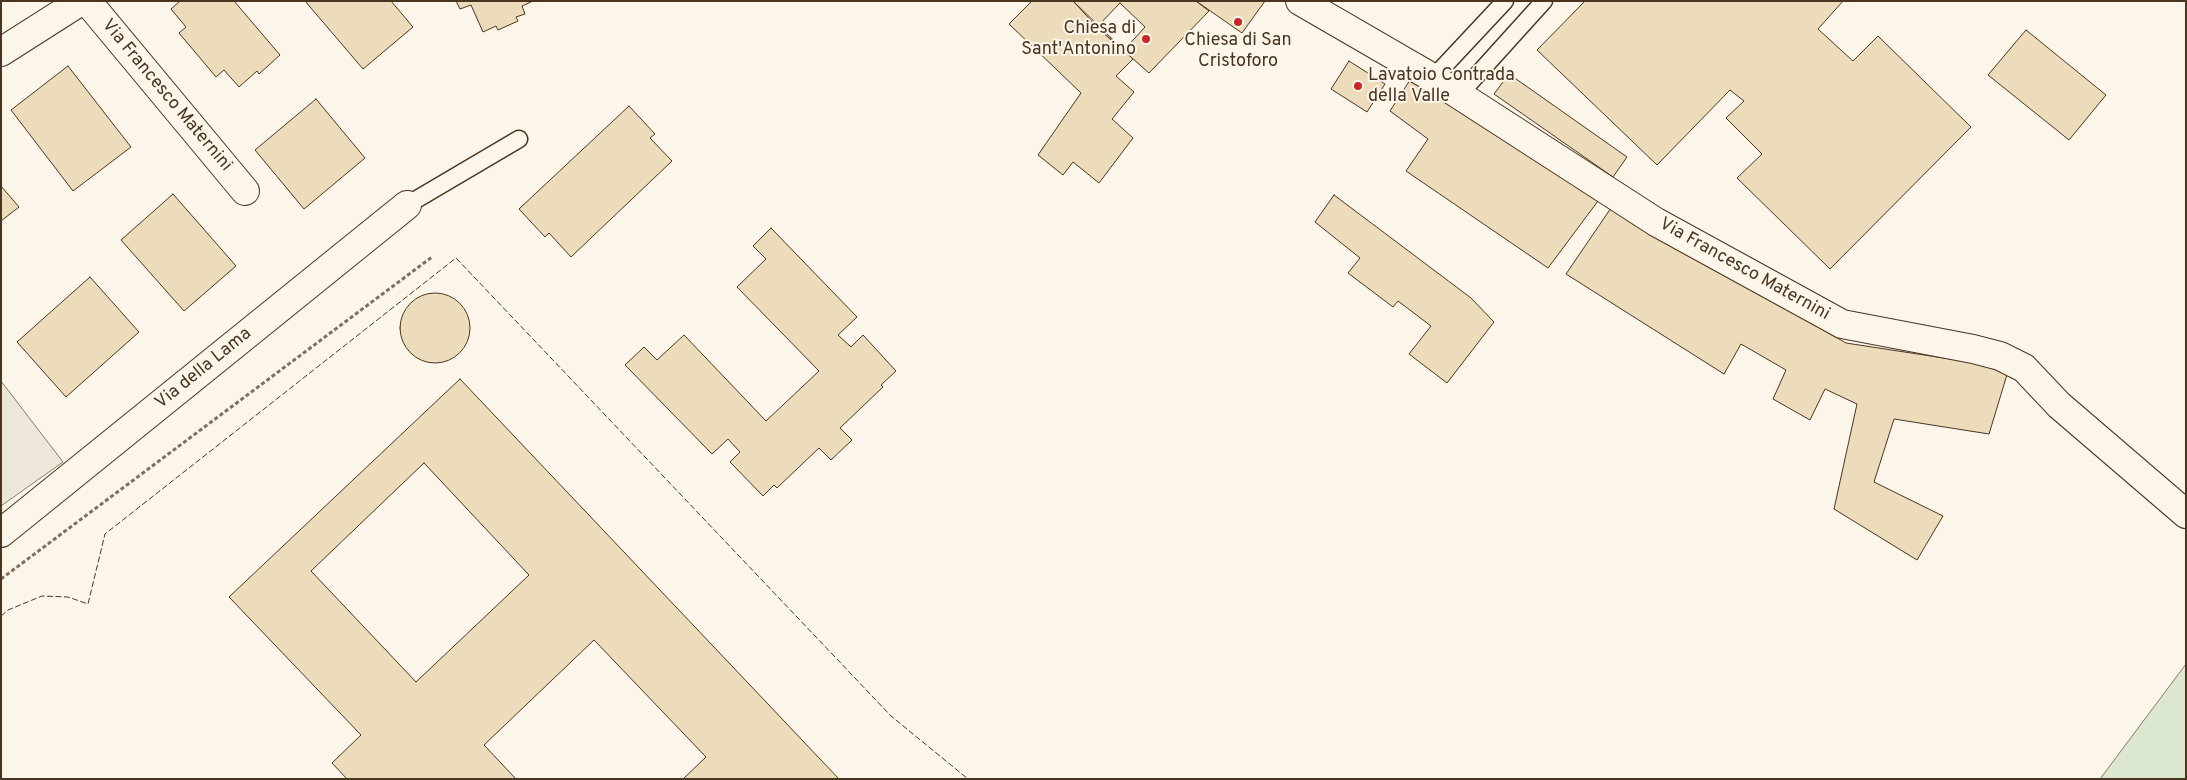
<!DOCTYPE html>
<html>
<head>
<meta charset="utf-8">
<style>
	body { margin:0 }
	#map { position:relative; width:2187px; height:780px; overflow:hidden; background:#fbf6e9; font-family:Overpass,sans-serif }
	canvas { display:block }
	.frame { position:absolute; inset:0; border:2px solid #4a3520; pointer-events:none }
</style>
</head>
<body>
<div id="map">
<canvas width="2187" height="780"></canvas>
<div class="frame"></div>
</div>
<script>
const ctx = document.querySelector('canvas').getContext('2d');
ctx.lineJoin = 'round';
function fill(path, color) { ctx.fillStyle = color; ctx.fill(path, 'evenodd'); }
const poly = rows => new Path2D(rows.map(r => 'M' + r).join(''));
function trace(path, color, width, dash) { ctx.strokeStyle = color; ctx.lineWidth = width; ctx.lineCap = dash ? 'butt' : 'round'; ctx.setLineDash(dash || []); ctx.stroke(path); }
function write(font, color, halo, rows, align = 'center') {
  ctx.font = font + ' Overpass,sans-serif'; ctx.lineWidth = 4; ctx.setLineDash([]); ctx.textBaseline = 'middle'; ctx.strokeStyle = halo; ctx.fillStyle = color; for (const [text, x, y, turn = 0] of rows) {
    ctx.save(); ctx.translate(x, y); ctx.rotate((+turn || 0) * Math.PI / 180); ctx.textAlign = isNaN(turn) ? turn : align; if (halo) ctx.strokeText(text, 0, 0); ctx.fillText(text, 0, 0); ctx.restore();
  }
}
const green = poly([
	[2186,664,2186,779,2100,779,2186,664]
]);
fill(green, '#dce7d0');
trace(green, '#887966', 1);
const parking = poly([
	[1,381,63,462,1,506,1,381]
]);
fill(parking, '#ede7d9');
trace(parking, '#887966', 1);
const building = poly([
	[180,1,234,1,280,55,259,74,257,71,239,87,224,70,216,77,179,33,186,27,171,9,180,1],
	[305,1,391,1,413,27,363,69,305,1],
	[456,1,533,1,522,6,525,14,516,17,518,21,498,30,496,26,483,32,471,5,460,9,456,1],
	[1032,1,1073,1,1133,59,1116,76,1134,92,1112,119,1133,138,1099,183,1073,162,1063,175,1038,155,1081,93,1009,24,1032,1],
	[1073,1,1196,1,1209,11,1149,73,1097,27,1073,1],
	[1196,1,1265,1,1242,33,1196,1],
	[1585,1,1843,1,1818,29,1853,61,1878,36,1971,127,1830,269,1737,178,1762,154,1726,118,1744,101,1730,90,1657,165,1537,50,1585,1],
	[1120,3,1145,27,1123,51,1097,27,1120,3],
	[2026,30,2106,95,2069,140,1988,75,2026,30],
	[1349,61,1385,84,1367,112,1331,89,1349,61],
	[68,66,131,147,73,191,11,110,68,66],
	[1509,74,1627,157,1613,177,1494,94,1509,74],
	[1410,80,1598,201,1548,268,1406,171,1428,139,1390,111,1410,80],
	[316,99,365,158,304,209,255,150,316,99],
	[629,106,655,134,650,138,672,161,571,257,549,233,545,237,519,209,629,106],
	[1,186,19,207,1,221,1,186],
	[173,194,236,266,184,311,121,240,173,194],
	[1334,195,1471,298,1494,322,1447,383,1409,354,1431,326,1398,301,1393,307,1348,273,1360,258,1315,222,1334,195],
	[1611,208,1846,343,2009,368,1989,434,1894,419,1874,482,1943,516,1917,560,1834,509,1857,404,1825,389,1810,420,1773,399,1786,370,1741,344,1724,374,1566,274,1611,208],
	[771,228,857,317,838,335,851,347,863,335,896,371,881,385,883,387,840,428,852,440,831,460,819,448,777,488,774,485,763,496,730,462,740,452,728,439,712,454,625,365,644,347,657,360,684,335,766,421,819,371,737,287,766,259,753,246,771,228],
	[90,277,139,332,66,397,17,342,90,277],
	'400 328a35 35 0 1 1 70 0a35 35 0 1 1-70 0Z',
	[460,379,839,779,683,779,706,757,594,640,484,745,516,779,347,779,332,763,361,735,229,597,460,379],
	[424,463,529,575,416,682,311,571,424,463]
]);
fill(building, '#ecdcbc');
trace(building, '#4a3520', 1);
const lane = poly([
	[1433,78,1505,1],
	[1459,95,1544,1],
	[407,205,519,139]
]);
const street = poly([
	[87,1,245,191],
	[1300,1,1433,78,1656,222,1842,324,1973,349,2000,356,2024,368,2059,405,2186,514],
	[1,52,81,1],
	[1,533,407,205]
]);
trace(lane, '#4a3520', 19);
trace(street, '#4a3520', 30);
trace(poly([
	[1,579,432,257]
]), '#7f6f5c', 3, [4, 2.5]);
trace(lane, '#fbf6e9', 16);
trace(street, '#fbf6e9', 28);
trace(poly([
	[1,616,8,610,42,596,68,597,88,604,105,534,456,258,891,716,968,779]
]), '#4a3520', 1, [6, 2.5]);
for (const [x, y, r, color] of [
	[1238,22,5,"#c62828"],
	[1146,39,5,"#c62828"],
	[1358,86,5,"#c62828"]
]) { const dot = new Path2D(); dot.arc(x, y, r, 0, 2 * Math.PI); ctx.fillStyle = color; ctx.fill(dot); trace(dot, '#fbf6e9', 2); }
write('18px', '#4a3520', '#fbf6e9', [
	["Chiesa di",1136,29],
	["Sant'Antonino",1136,50],
	["Chiesa di San",1238,41,"center"],
	["Cristoforo",1238,62,"center"],
	["Lavatoio Contrada",1368,76,"left"],
	["della Valle",1368,97,"left"]
], 'right');
write('18px', '#4a3520', '#fbf6e9', [
	["Via Francesco Maternini",166,96,50],
	["Via Francesco Maternini",1744,270,29],
	["Via della Lama",204,369,-39]
]);
</script>
</body>
</html>
